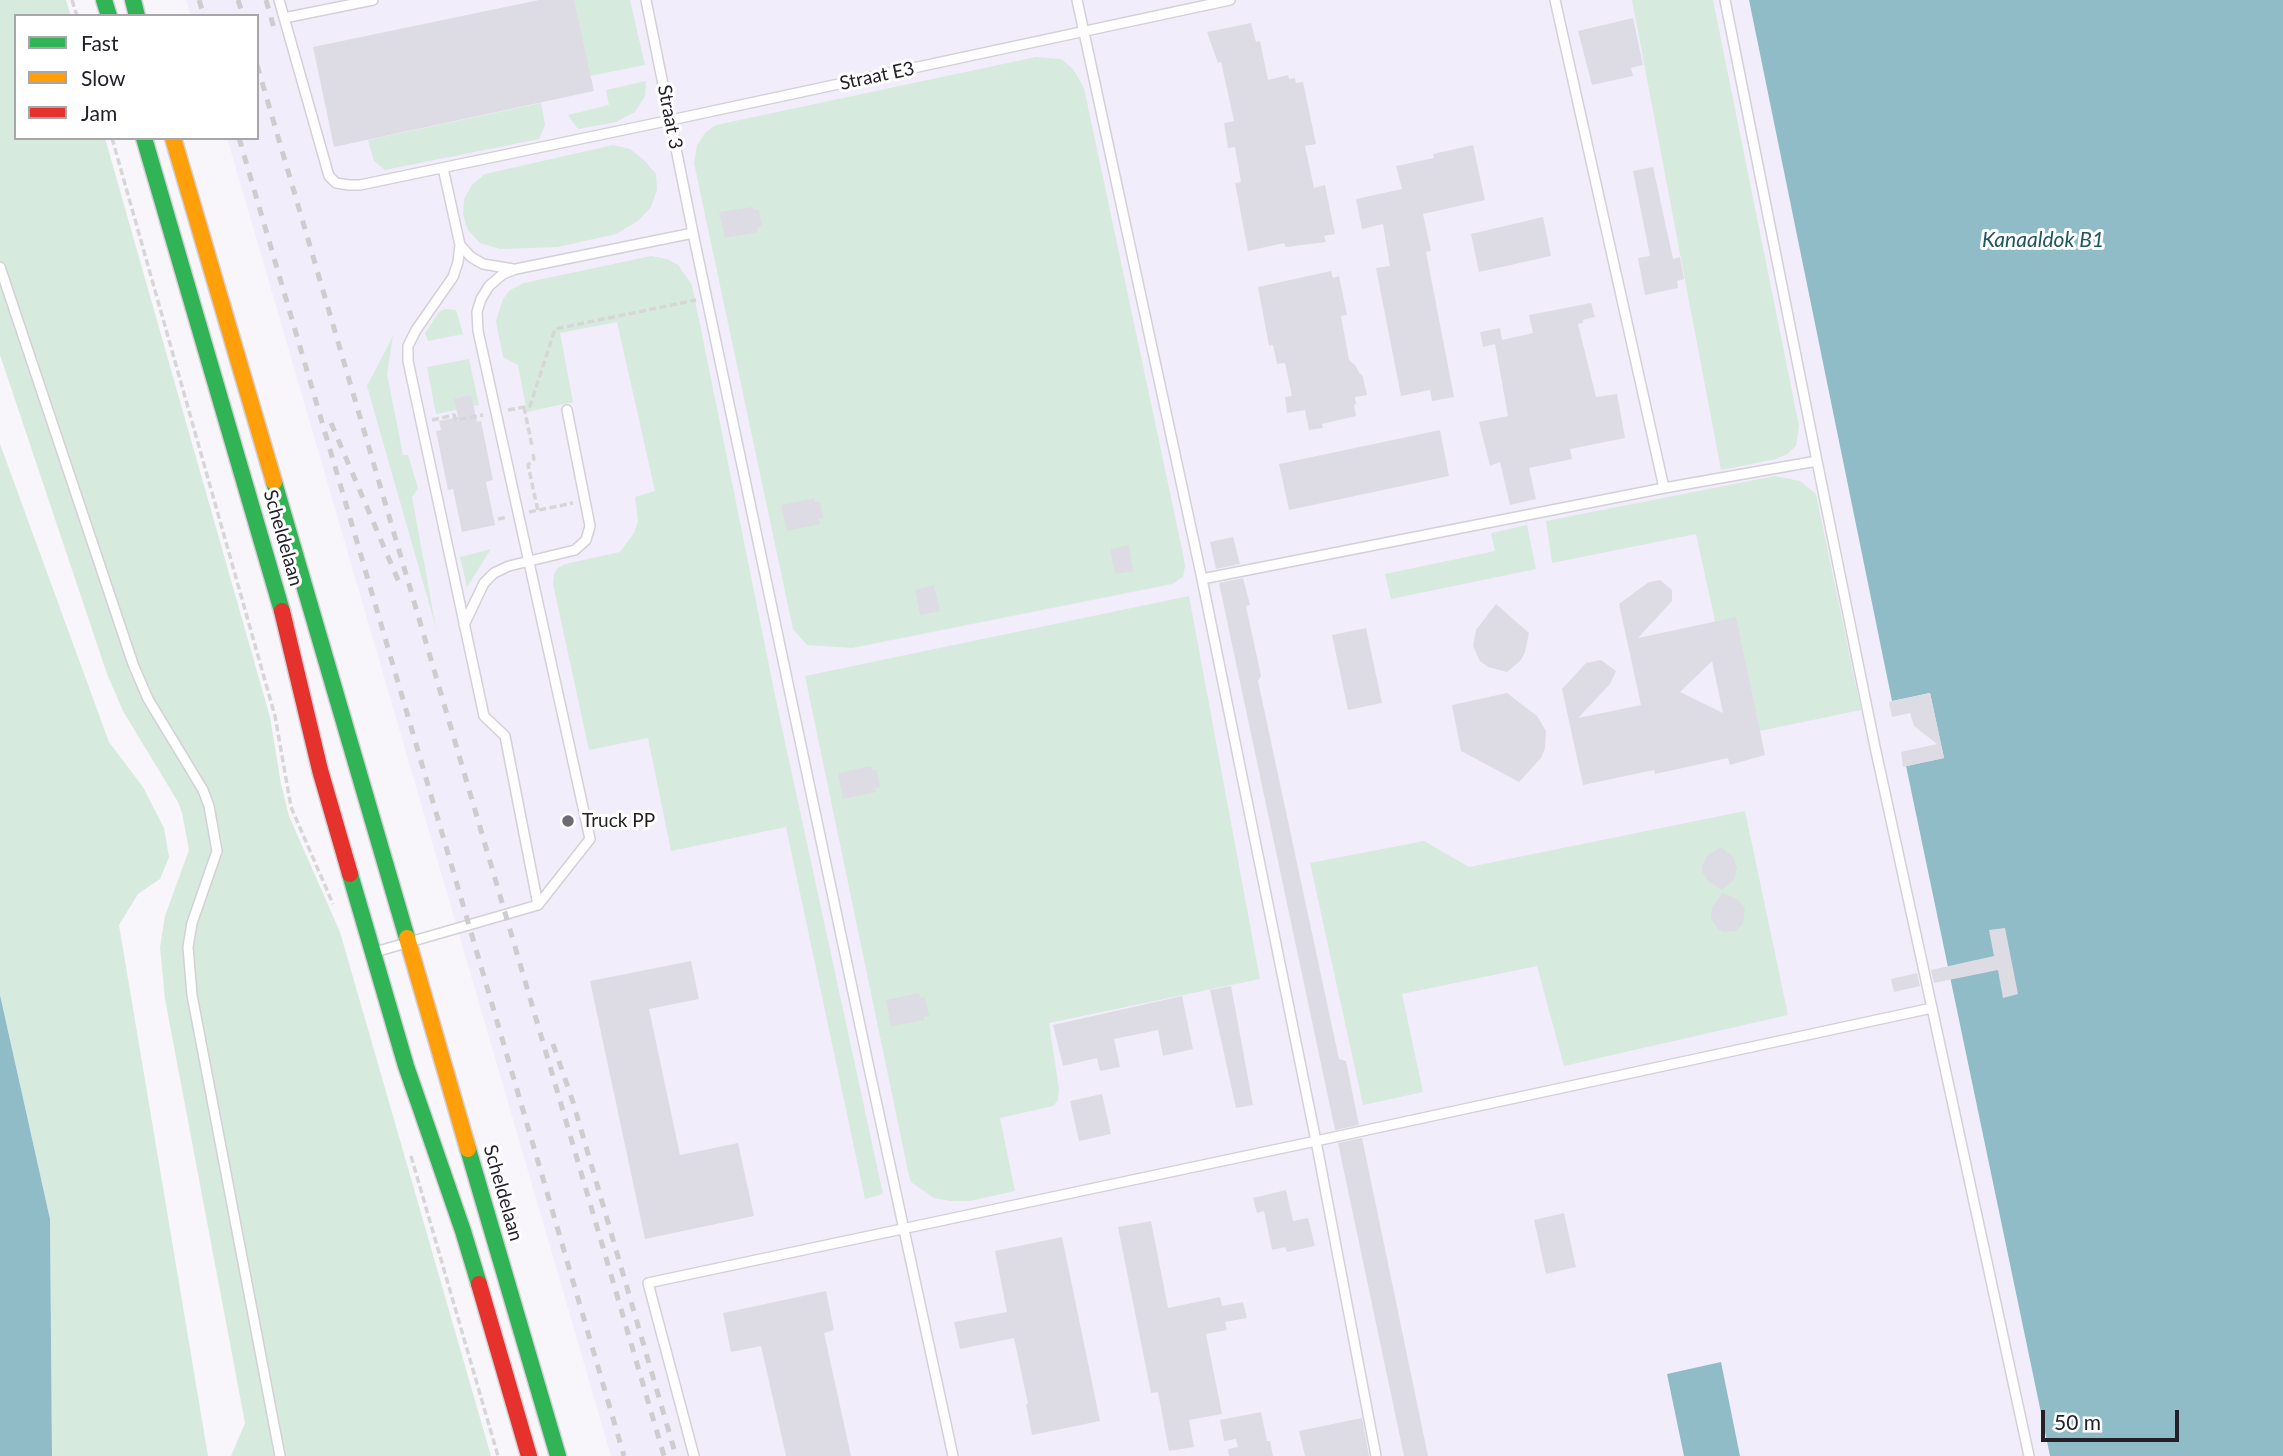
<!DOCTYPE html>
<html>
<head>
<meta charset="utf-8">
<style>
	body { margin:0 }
	#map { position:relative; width:2283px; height:1456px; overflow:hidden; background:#f8f6fa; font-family:Lato,sans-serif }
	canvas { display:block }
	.legend { position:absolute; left:14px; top:14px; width:245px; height:126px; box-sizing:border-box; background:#fff; border:2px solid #a7a6aa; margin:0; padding:9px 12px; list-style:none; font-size:21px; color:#24202a }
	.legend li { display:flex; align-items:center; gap:14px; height:35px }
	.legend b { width:35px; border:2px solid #a7a6aa }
	.scale { position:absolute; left:2041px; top:1410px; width:138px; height:32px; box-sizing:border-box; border:4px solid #24202a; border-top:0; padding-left:9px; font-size:21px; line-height:24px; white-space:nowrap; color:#24202a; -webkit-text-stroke:5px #fff; paint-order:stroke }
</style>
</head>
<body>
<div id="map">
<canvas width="2283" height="1456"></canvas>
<ul class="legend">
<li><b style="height:9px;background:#30b455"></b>Fast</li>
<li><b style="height:9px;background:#ff9f0a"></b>Slow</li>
<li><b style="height:9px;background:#e5322d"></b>Jam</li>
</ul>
<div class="scale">50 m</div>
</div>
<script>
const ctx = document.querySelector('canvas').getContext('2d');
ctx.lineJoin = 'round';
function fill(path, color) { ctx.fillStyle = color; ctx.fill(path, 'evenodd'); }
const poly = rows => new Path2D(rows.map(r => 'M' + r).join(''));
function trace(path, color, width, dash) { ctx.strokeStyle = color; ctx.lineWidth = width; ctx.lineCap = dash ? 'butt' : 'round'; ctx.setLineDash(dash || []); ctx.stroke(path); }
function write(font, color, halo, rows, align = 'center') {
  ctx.font = font + ' Lato,sans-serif'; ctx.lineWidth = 6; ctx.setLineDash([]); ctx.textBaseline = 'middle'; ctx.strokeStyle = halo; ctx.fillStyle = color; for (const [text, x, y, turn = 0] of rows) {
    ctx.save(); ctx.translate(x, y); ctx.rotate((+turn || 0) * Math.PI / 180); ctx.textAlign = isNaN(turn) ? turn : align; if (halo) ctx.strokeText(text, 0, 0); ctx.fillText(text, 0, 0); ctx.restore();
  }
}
fill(poly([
	[186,0,1749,0,1893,701,1930,693,1944,758,1906,767,2050,1456,611,1456,227,138,257,138,257,16,191,16]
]), '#f2edfb');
fill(poly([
	[0,0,66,0,71,16,16,16,16,138,105,138,270,717,281,784,289,816,340,932,491,1456,231,1456,245,1423,165,999,160,947,165,916,189,850,182,813,178,802,123,711,107,674,0,355],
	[574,0,630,0,645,65,590,76],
	[1632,0,1713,0,1799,426,1796,446,1787,454,1776,459,1721,470],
	[1036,57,1061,59,1073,69,1084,88,1183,554,1185,566,1183,577,1172,584,852,648,807,645,793,629,694,163,697,145,705,133,716,125],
	[646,81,645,96,635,112,616,122,578,129,568,115,609,105,606,90],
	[541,103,545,125,539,139,385,170,374,161,368,140],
	[613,145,630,149,644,160,656,174,657,190,651,207,638,221,616,234,558,247,500,249,480,243,468,230,463,215,464,199,472,185,485,174],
	[651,256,667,259,678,265,692,285,777,705,883,1194,865,1199,786,827,671,851,648,738,589,750,553,584,554,574,558,568,565,564,620,552,634,533,638,521,635,497,655,491,617,322,560,333,573,402,527,412,518,365,503,357,496,321,503,299,510,290,524,283],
	[445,309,456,310,463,334,428,341,425,333,440,311],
	[393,336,387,374,403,455,408,455,418,488,412,497,436,628,367,386],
	[469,359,479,405,436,414,427,367],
	[0,444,109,742,143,787,164,828,169,857,160,879,138,894,119,925,208,1456,52,1456,50,1219,0,995],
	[1775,476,1800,481,1816,494,1861,710,1740,735,1696,534,1552,563,1546,521],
	[1527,525,1536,569,1391,599,1385,574,1495,551,1491,533],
	[491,549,467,587,460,557],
	[1189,596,1260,979,1049,1023,1059,1089,1058,1100,1053,1106,1000,1118,1015,1191,970,1201,951,1201,934,1198,911,1182,909,1176,805,676],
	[1745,811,1788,1015,1564,1066,1537,966,1402,994,1423,1092,1363,1105,1310,863,1424,841,1469,867]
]), '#d7eade');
fill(poly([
	[1749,0,2283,0,2283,1456,2050,1456,1906,766,1944,758,1930,693,1892,701],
	[0,995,50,1219,52,1456,0,1456],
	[1721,1362,1740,1456,1684,1456,1667,1374]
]), '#90bcc8');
fill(poly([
	[539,0,574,0,594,91,334,147,313,47],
	[1633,18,1643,65,1631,68,1633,76,1592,85,1578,31],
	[1251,23,1256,42,1260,41,1268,80,1288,75,1289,79,1295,78,1296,83,1303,82,1316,144,1305,146,1314,188,1325,185,1335,234,1324,236,1326,242,1286,247,1284,243,1248,251,1235,183,1241,182,1235,147,1228,148,1224,123,1234,121,1221,62,1218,63,1207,32],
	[1473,145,1485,200,1423,214,1431,251,1426,252,1454,397,1432,401,1430,390,1401,396,1376,268,1390,266,1383,224,1362,229,1356,199,1402,189,1396,166,1434,158,1433,154],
	[1653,167,1673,259,1680,257,1684,279,1677,281,1678,288,1645,295,1638,258,1650,256,1633,171],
	[753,207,753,210,759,210,762,226,757,228,758,232,725,238,719,212],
	[1543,217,1551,256,1479,272,1471,234],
	[1331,271,1333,278,1339,276,1347,315,1341,316,1349,360,1355,365,1360,374,1362,374,1367,395,1355,397,1356,404,1354,405,1356,416,1322,424,1323,428,1309,430,1305,410,1287,413,1285,397,1292,396,1285,363,1277,364,1273,345,1269,346,1258,287],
	[1591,303,1595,317,1583,320,1583,323,1578,324,1596,397,1617,394,1625,438,1570,449,1572,459,1529,468,1536,499,1510,505,1500,462,1490,466,1479,422,1508,416,1495,344,1483,347,1480,332,1500,328,1502,340,1533,333,1529,315],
	[471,395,477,422,481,421,493,480,486,482,495,525,462,532,453,489,448,490,436,431,441,430,439,421,458,417,454,399],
	[1440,430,1449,476,1289,510,1279,464],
	[815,498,815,502,820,502,823,518,819,519,820,524,787,531,781,505],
	[1233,537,1240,564,1216,569,1210,542],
	[1129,545,1133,571,1115,574,1110,549],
	[1243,578,1250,605,1246,606,1261,676,1258,681,1339,1059,1346,1061,1359,1125,1335,1130,1219,583],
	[1660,580,1672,590,1672,601,1638,638,1736,617,1765,755,1730,765,1728,758,1655,774,1654,770,1583,785,1562,689,1586,663,1601,660,1616,671,1610,684,1578,718,1641,705,1619,604,1649,582],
	[1712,661,1723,713,1680,692],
	[934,585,940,611,920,615,915,590],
	[1496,604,1529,633,1525,652,1521,660,1507,672,1488,667,1480,661,1473,646,1476,630],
	[1366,628,1382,703,1348,710,1332,635],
	[1507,693,1537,716,1546,731,1545,748,1541,758,1519,782,1461,751,1452,705],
	[1930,693,1944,758,1903,767,1901,752,1937,744,1914,726,1910,713,1892,717,1889,702],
	[871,766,872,770,877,770,880,787,875,788,876,792,843,799,838,773],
	[1721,847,1733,857,1737,868,1734,879,1722,890,1708,881,1702,872,1702,866,1707,856],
	[1723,893,1738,900,1745,908,1743,924,1735,931,1724,932,1718,929,1711,919,1712,907],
	[2005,928,2018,994,2003,998,1998,970,1934,983,1931,970,1994,956,1989,930],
	[691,961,699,999,649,1009,680,1155,738,1143,754,1216,645,1239,590,981],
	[1917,973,1920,986,1894,992,1891,979],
	[1231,986,1253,1105,1236,1108,1210,990],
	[919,993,920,998,925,997,929,1016,924,1017,924,1020,891,1026,886,1000],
	[1182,996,1193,1049,1163,1056,1158,1030,1114,1039,1120,1067,1100,1071,1097,1058,1063,1066,1053,1025],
	[1102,1094,1111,1134,1079,1141,1070,1101],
	[1362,1138,1428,1456,1404,1456,1338,1143],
	[1286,1190,1293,1221,1308,1218,1315,1246,1287,1252,1285,1247,1272,1250,1264,1211,1257,1213,1253,1198],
	[1564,1213,1576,1267,1546,1274,1534,1220],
	[1151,1221,1168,1308,1220,1297,1222,1306,1243,1302,1247,1318,1225,1322,1227,1330,1206,1334,1222,1414,1189,1420,1194,1447,1169,1451,1158,1392,1151,1393,1118,1227],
	[1062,1237,1100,1421,1032,1435,1026,1404,1028,1404,1014,1338,960,1349,954,1322,1007,1312,995,1251],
	[826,1291,834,1330,824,1333,851,1456,786,1456,761,1346,731,1352,723,1313],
	[1261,1412,1267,1441,1270,1441,1273,1456,1229,1456,1228,1449,1238,1447,1236,1439,1224,1441,1220,1420],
	[1362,1418,1369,1456,1305,1456,1299,1431]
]), '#dddce4');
const lane = poly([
	[279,0,329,176,336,183,349,185,360,185,671,120,1230,0],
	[646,0,693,233,869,1068,953,1456],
	[284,18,373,0],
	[443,168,460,245,458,262,453,277,416,330,408,346,408,361,484,716,505,736,538,905],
	[460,245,471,257,483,264,513,269],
	[0,267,133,664,148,699,203,790,209,806,217,851,192,923,188,947,192,995,280,1456],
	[1664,488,1817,461,1725,0],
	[1202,579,1664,488,1555,0],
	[464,625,484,583,494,573,509,566,575,550,586,540,590,526,567,410],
	[375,952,538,905,590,839,478,331,477,312,481,299,489,286,503,274,516,269,693,233],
	[1932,1008,2029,1456],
	[694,1456,648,1283,1316,1141,1202,579,1077,0],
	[1376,1456,1316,1141,1932,1008,1875,747,1817,461]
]);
const fast = poly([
	[104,0,109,16],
	[133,0,137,16],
	[144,138,282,611],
	[274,482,407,938],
	[350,874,406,1066,463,1231,479,1284],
	[468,1149,558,1456]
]);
const slow = poly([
	[173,138,274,482],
	[407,938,468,1149]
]);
const jam = poly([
	[282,611,320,770,350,874],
	[479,1284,529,1456]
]);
trace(lane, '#d3d0d7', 12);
trace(fast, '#d3d0d7', 19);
trace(slow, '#d3d0d7', 19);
trace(jam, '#d3d0d7', 19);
trace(poly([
	[72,0,77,16],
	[112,138,275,716,291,807,333,904],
	[524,407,532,446],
	[508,410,530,406,555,329,696,300],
	[432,420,454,415,456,420,483,415],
	[533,454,534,459,528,465,538,511],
	[529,512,573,503],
	[498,519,508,517],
	[411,1156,498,1456]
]), '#d6d6d7', 3.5, [7, 3.5]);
trace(lane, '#fefefe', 9);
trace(fast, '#30b455', 16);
trace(slow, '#ff9f0a', 16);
trace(jam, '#e5322d', 16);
trace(poly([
	[199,0,204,16],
	[238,0,243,16],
	[266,0,275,32],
	[257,65,664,1456],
	[239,138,624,1456],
	[331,423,401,587],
	[553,1044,573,1102,676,1456]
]), '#cdccce', 5, [9, 9]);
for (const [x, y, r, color] of [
	[568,821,7,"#6e6b73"]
]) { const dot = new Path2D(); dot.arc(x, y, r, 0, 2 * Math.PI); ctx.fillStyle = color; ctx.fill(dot); trace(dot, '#fff', 2.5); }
write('19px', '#24202a', '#fff', [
	["Straat E3",877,76,-12],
	["Straat 3",670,117,79],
	["Scheldelaan",283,538,74],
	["Scheldelaan",503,1193,74]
]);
write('19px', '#24202a', '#fff', [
	["Truck PP",582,821]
], 'left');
write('italic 21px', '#205662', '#fff', [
	["Kanaaldok B1",2043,240]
]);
</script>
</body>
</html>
